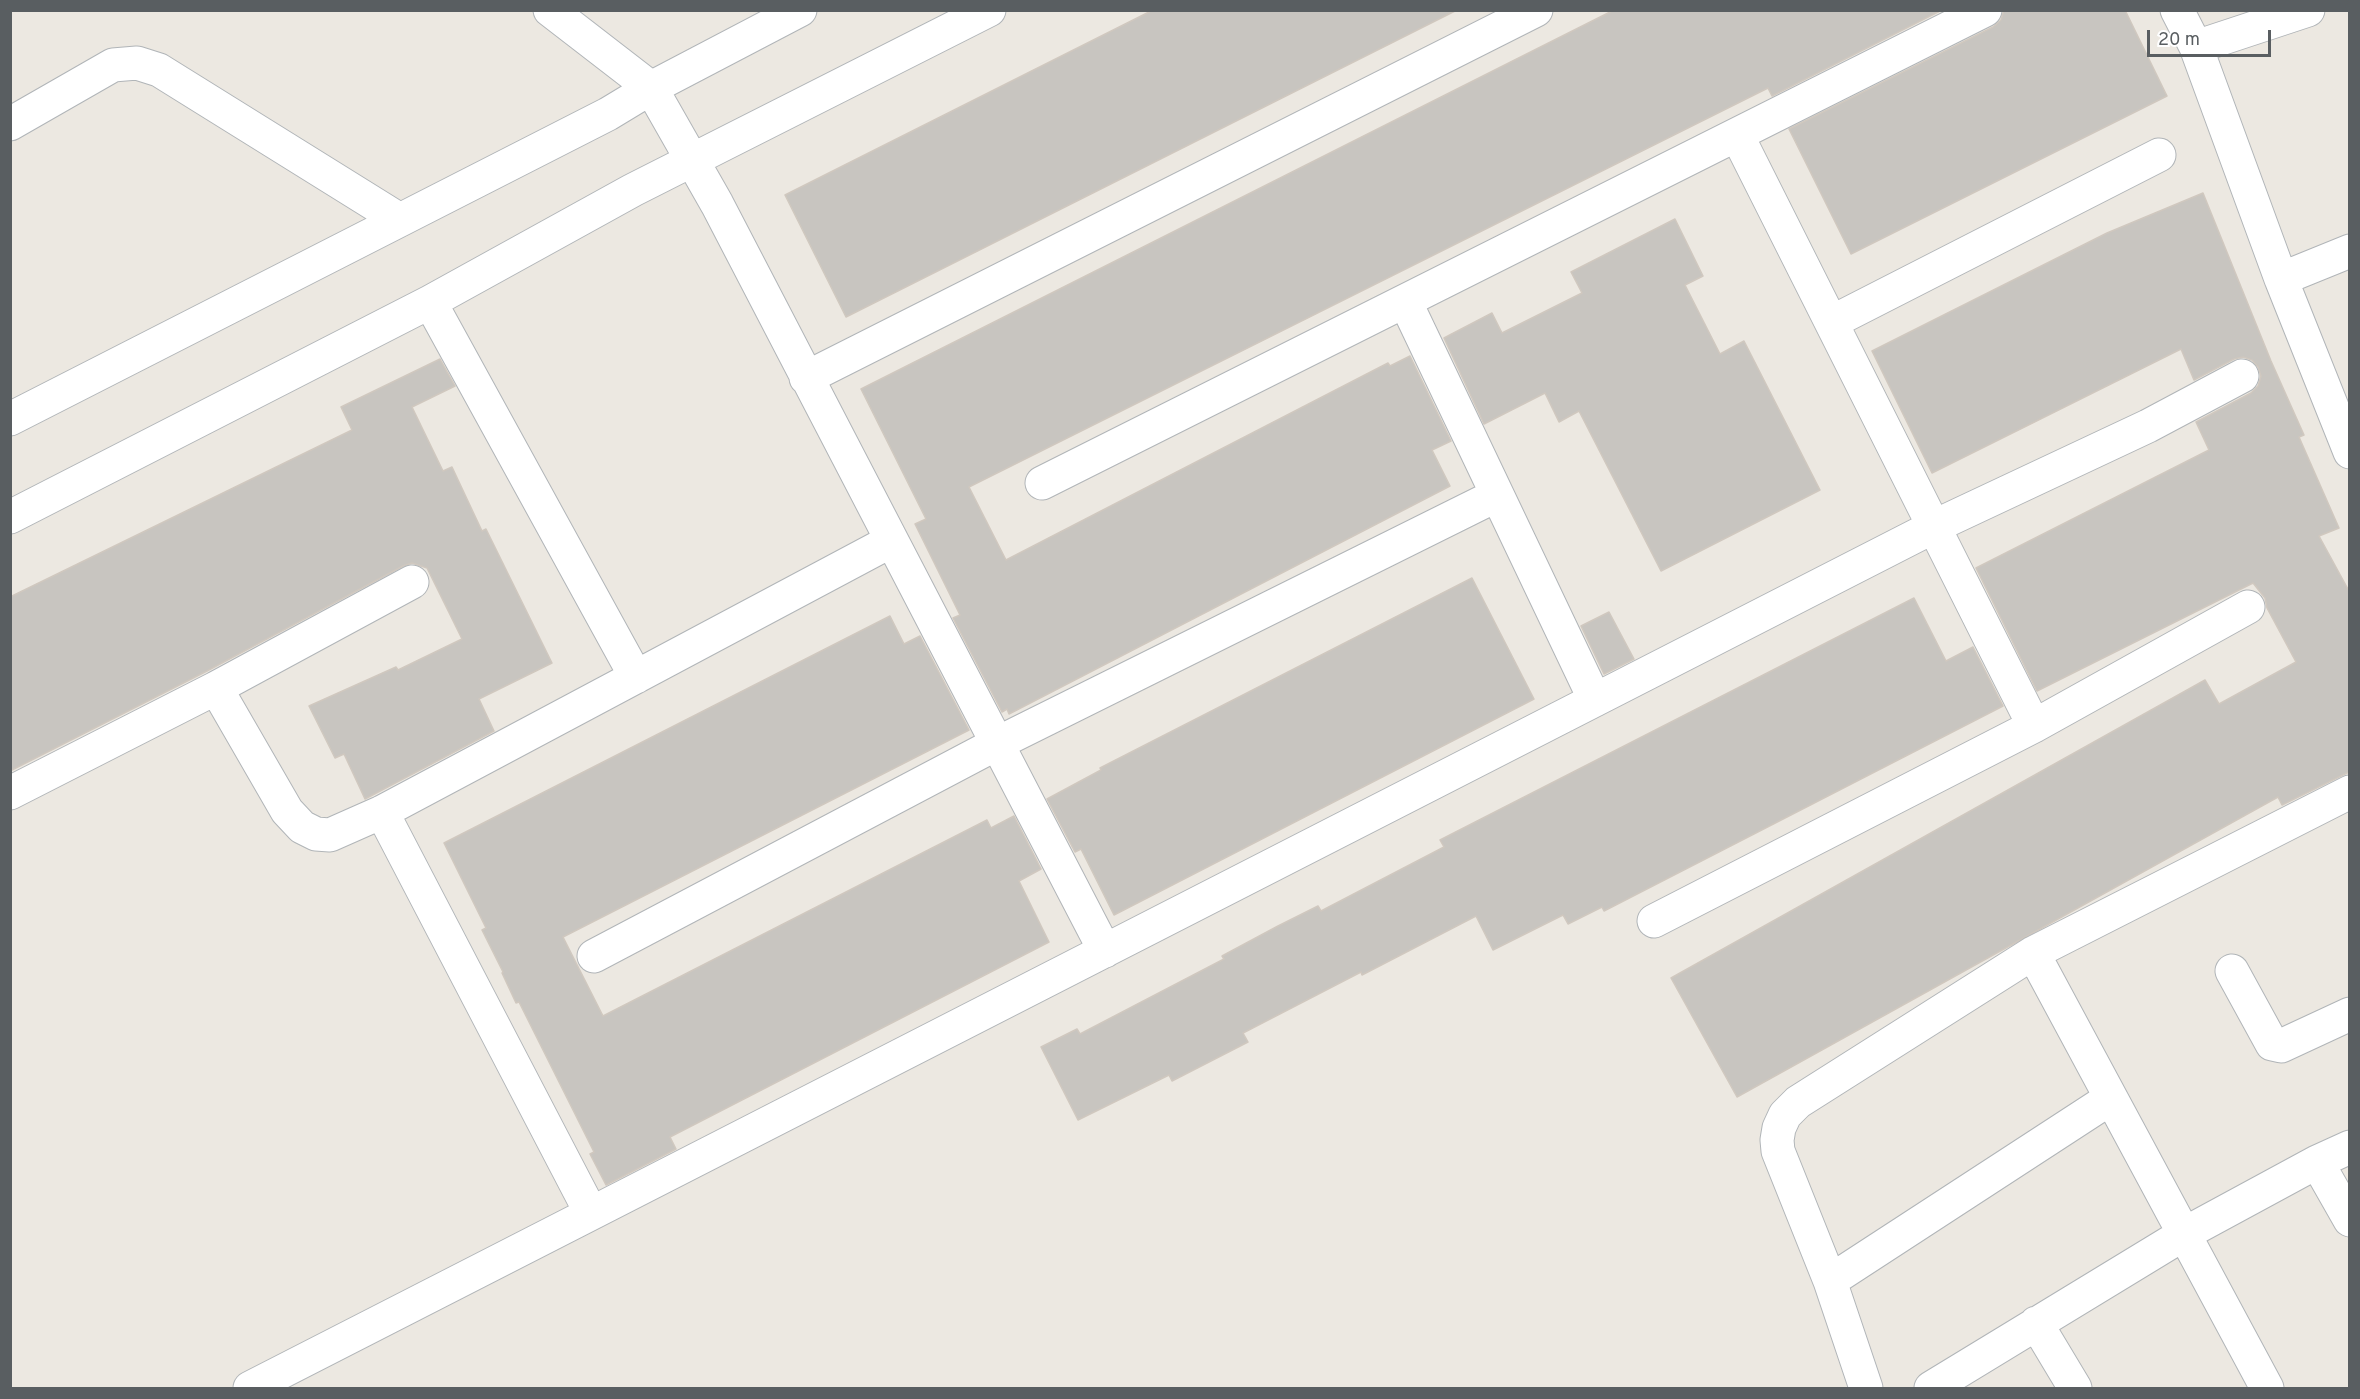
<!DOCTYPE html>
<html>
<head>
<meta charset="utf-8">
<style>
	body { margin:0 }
	#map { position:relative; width:2360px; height:1399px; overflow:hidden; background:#ece8e1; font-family:Overpass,sans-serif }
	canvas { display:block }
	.frame { position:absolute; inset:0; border:12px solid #595e61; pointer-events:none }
	.scale { position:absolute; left:2147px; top:30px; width:124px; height:27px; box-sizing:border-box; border:3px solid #595e61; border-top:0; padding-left:8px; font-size:18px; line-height:21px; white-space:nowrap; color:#595e61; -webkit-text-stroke:4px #fff; paint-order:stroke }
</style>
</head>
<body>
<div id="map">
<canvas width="2360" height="1399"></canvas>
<div class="frame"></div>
<div class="scale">20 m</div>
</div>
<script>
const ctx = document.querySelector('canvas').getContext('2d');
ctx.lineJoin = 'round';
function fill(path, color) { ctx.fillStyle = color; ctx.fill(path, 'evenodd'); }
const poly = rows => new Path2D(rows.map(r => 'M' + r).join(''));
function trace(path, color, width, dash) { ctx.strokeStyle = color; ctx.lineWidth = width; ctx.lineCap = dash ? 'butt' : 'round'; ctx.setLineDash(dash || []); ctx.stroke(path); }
const building = poly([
	[1153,10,1457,10,846,317,785,195,1153,10],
	[1614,10,1942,10,1772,96,1768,88,969,487,1006,560,1388,363,1390,366,1410,356,1451,441,1432,450,1450,486,1009,714,1007,709,1002,712,953,618,960,615,915,524,926,519,861,389,1614,10],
	[2004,10,2125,10,2167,96,1851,254,1789,129,1993,27,2001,20,2004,10],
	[2203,193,2271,361,2304,435,2299,437,2339,528,2319,536,2349,591,2349,772,2282,805,2278,797,1737,1097,1671,978,2205,680,2219,704,2296,662,2267,608,2265,598,2253,583,2037,691,1976,568,2209,450,2196,422,2251,393,2258,386,2261,376,2258,367,2252,360,2243,357,2234,359,2194,380,2181,349,1932,473,1872,351,2107,233,2203,193],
	[1675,219,1703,276,1685,285,1720,354,1744,341,1820,490,1661,571,1579,411,1559,422,1545,393,1484,424,1444,338,1492,313,1502,333,1582,293,1571,272,1675,219],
	[440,359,455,386,412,407,443,471,452,467,482,531,486,529,552,663,479,699,494,731,365,799,344,754,335,758,309,706,396,667,398,670,462,639,427,568,412,563,403,566,207,671,10,771,10,597,352,430,341,407,440,359],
	[1472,578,1534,699,1114,915,1081,849,1075,852,1047,799,1101,770,1100,768,1472,578],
	[1914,598,1946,661,1973,647,2003,706,1604,911,1602,907,1568,924,1563,915,1493,950,1476,916,1362,975,1361,972,1243,1033,1248,1042,1172,1081,1169,1075,1078,1120,1041,1047,1077,1029,1080,1034,1224,959,1222,956,1278,926,1318,906,1321,911,1444,847,1440,840,1914,598],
	[1609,612,1634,659,1604,674,1581,626,1609,612],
	[890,616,904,644,920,636,969,730,563,937,603,1016,987,820,991,828,1014,816,1041,869,1019,881,1049,942,670,1137,676,1149,606,1185,590,1154,594,1152,519,1002,516,1003,502,973,503,972,482,930,486,928,444,843,890,616]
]);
fill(building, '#c8c5c0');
trace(building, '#d0c8bf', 1.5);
const street = poly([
	[550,10,651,88,717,204,1105,951],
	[2177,10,2196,47,2281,279,2350,452],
	[2196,47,2308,10],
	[10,124,113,65,137,63,159,70,400,220],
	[1737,135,2034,726],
	[2281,279,2350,251],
	[1405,301,1595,700],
	[430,302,636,677],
	[1832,322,2159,155],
	[806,378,1536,10],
	[10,419,608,114,651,88,800,10],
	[1042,483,1985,10],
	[10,517,430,302,633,190,989,10],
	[216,688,287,811,302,827,316,834,330,835,382,812,891,541],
	[10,793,216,688,412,582],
	[382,812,591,1213],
	[1654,921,2034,726,2248,607],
	[2033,953,2267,1388],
	[594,956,996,744,1497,495],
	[2232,971,2272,1044,2281,1046,2350,1014],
	[2317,1162,2350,1220],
	[1830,1281,2111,1098],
	[2036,1323,2075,1388],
	[250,1388,1935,526,2148,426,2242,376],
	[1866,1388,1830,1281,1778,1151,1777,1140,1779,1128,1785,1115,1798,1102,2033,953,2350,792],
	[1931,1388,2184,1234,2317,1162,2350,1147]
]);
trace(street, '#b1b5b8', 35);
trace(street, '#fff', 33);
</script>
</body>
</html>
